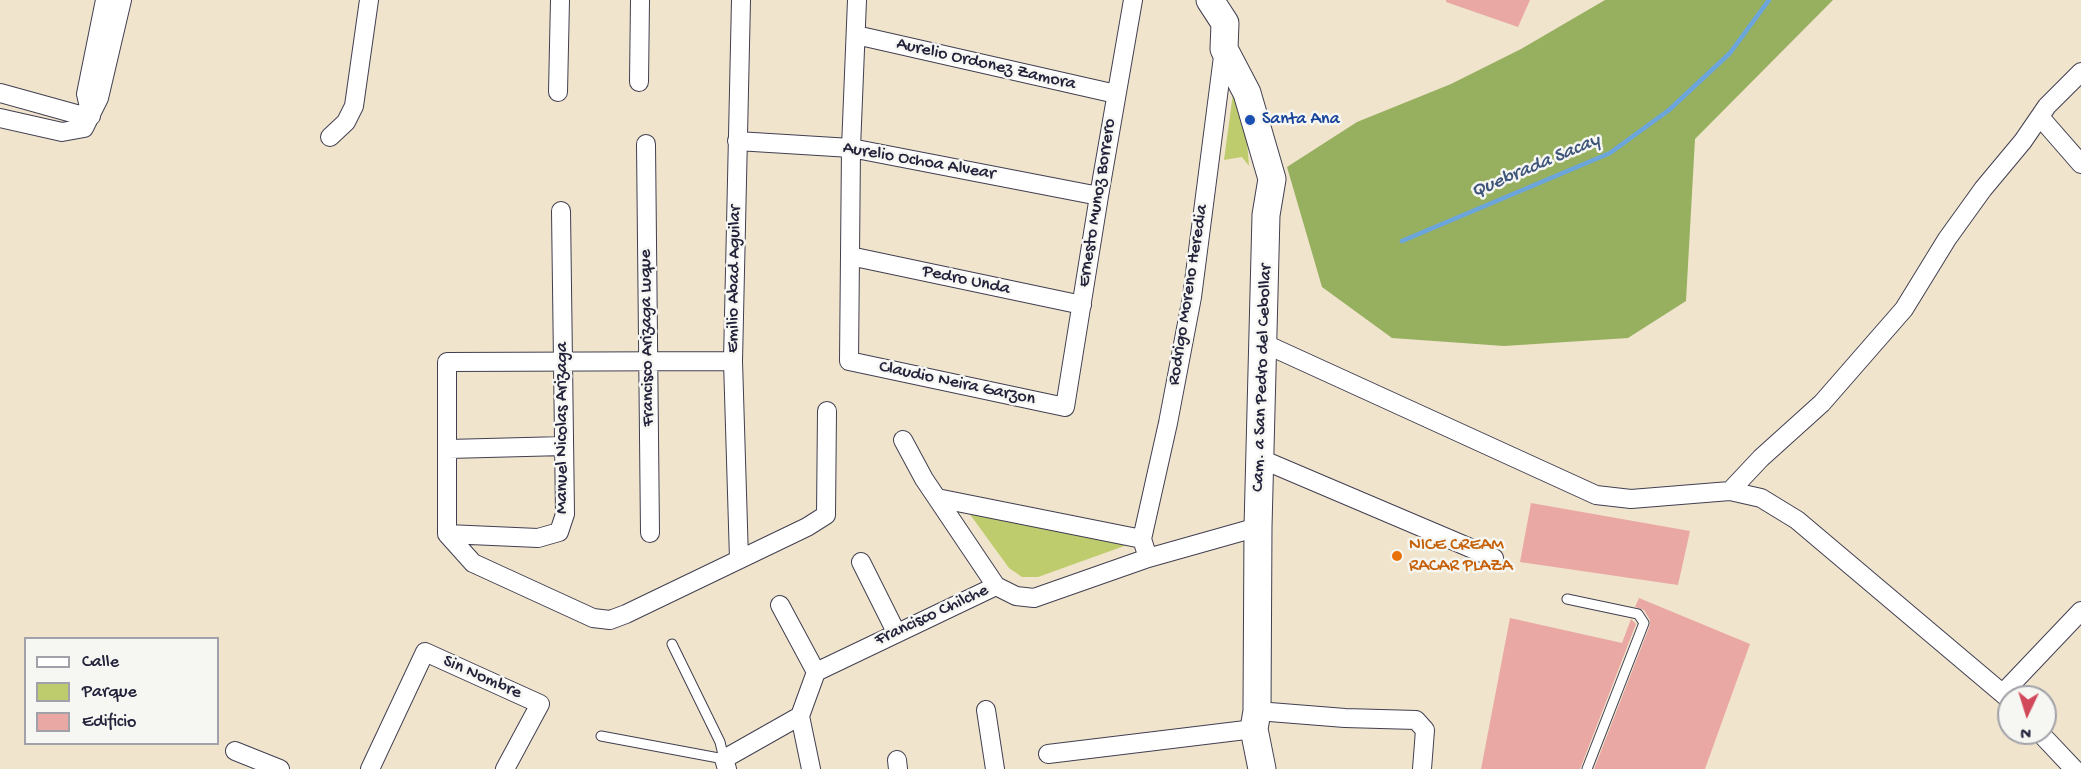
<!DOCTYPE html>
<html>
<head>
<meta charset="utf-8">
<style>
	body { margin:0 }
	#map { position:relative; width:2081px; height:769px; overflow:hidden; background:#f0e4cc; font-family:"Gochi Hand",sans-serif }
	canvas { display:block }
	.legend { position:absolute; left:24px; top:637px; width:195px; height:108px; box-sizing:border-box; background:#f6f6f2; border:2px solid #a1a1a9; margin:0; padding:8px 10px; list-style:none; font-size:18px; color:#22223b }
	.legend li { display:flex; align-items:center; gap:12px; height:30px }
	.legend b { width:30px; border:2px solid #a1a1a9 }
	.north { position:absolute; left:1997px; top:685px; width:60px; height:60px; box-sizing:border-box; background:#f6f6f2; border:2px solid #a1a1a9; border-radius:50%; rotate:184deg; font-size:16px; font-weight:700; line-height:24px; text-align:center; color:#22223b }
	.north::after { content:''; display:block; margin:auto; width:21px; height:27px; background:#d1495b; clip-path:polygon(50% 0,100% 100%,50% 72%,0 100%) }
</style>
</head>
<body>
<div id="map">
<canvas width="2081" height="769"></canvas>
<ul class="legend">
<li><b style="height:8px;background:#fff"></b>Calle</li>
<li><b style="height:16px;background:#bfcc6d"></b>Parque</li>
<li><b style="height:16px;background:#eaa8a4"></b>Edificio</li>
</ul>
<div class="north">N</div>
</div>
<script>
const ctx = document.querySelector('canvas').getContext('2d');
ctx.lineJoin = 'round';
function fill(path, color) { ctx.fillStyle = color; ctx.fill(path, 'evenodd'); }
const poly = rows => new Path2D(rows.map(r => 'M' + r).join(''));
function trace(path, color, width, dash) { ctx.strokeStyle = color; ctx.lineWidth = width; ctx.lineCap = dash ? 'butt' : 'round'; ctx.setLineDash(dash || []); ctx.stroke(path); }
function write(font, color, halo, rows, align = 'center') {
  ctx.font = font + ' "Gochi Hand",sans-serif'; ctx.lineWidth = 5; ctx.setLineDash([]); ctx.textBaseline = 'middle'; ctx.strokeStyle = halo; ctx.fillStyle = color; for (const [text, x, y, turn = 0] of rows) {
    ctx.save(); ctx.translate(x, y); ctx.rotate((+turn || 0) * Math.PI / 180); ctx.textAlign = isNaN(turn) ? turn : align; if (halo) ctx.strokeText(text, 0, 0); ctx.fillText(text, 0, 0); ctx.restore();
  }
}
fill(poly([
	[1234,86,1247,142,1249,166,1242,157,1224,160],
	[969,513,1127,545,1038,577,1022,577,1009,568]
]), '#bfcc6d');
fill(poly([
	[1605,0,1833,0,1695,139,1686,301,1628,338,1504,346,1392,338,1322,287,1287,167,1357,122,1451,84,1521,49]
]), '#97b060');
trace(poly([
	[1402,241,1610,153,1669,110,1730,53,1769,0]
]), '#6ba5db', 4.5);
fill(poly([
	[1446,0,1530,0,1518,27,1446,2],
	[1531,503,1690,531,1678,585,1520,562],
	[1639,598,1750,644,1705,769,1594,769,1650,625,1650,620,1644,610,1635,607],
	[1510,618,1622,643,1631,619,1636,624,1580,769,1481,769]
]), '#eaa8a4');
const lane = poly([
	[1567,599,1638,614,1644,623,1587,769],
	[601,736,724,759,720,742,672,644]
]);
const street = poly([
	[857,0,851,148,849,361,1065,407,1099,196,1133,0],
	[856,35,1116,94],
	[639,82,640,0],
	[558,92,560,0],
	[0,93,76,114,91,116],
	[91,116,86,94,105,0],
	[2040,117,2081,164],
	[0,118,62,132,84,128,99,98,122,0],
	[330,137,346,122,354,106,369,0],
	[737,141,851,148,1099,196],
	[646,144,650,533],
	[850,256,1082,305],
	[1263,343,1596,495,1631,499,1730,491,1761,498,1797,520,2009,699],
	[733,361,447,362,447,534,473,563,593,618,610,620,626,614,807,527,826,515,827,411],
	[903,440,924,479,996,586],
	[448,449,564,446],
	[1261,459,1494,558],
	[1730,491,1761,458,1822,403,1904,309,1947,239,1983,189,2023,141,2047,106,2081,72],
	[937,498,1142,539],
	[447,534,538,538,559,532,565,514,561,211],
	[1148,558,1142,539,1168,423,1192,297,1224,49],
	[739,559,733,361,741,0],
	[861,562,896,632],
	[780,605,816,672],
	[2003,693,2081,611],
	[986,710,995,769],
	[1257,711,1345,718,1416,720,1425,730,1422,769],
	[800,716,811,769],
	[2040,733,2074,769],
	[235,751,280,769],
	[1048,754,1254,729],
	[897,760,898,769],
	[370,769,425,652,540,704,505,769],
	[727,769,724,759,800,716,816,672,996,586,1016,596,1034,598,1148,558,1258,527]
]);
const secondary = poly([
	[1210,0,1225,23,1224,49,1247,93,1272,179,1266,215,1258,527,1257,711,1254,729,1262,769]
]);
trace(lane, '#413f51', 11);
trace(street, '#413f51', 20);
trace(secondary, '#413f51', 29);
trace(lane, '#fff', 9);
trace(street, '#fff', 18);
trace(secondary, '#fff', 27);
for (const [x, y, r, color] of [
	[1250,120,6,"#1a4fb4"],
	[1397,556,6,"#e8710a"]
]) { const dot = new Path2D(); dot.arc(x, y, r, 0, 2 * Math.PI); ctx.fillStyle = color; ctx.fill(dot); trace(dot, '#f6f6f2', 2); }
write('18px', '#22223b', '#f6f6f2', [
	["Aurelio Ordonez Zamora",986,65,13],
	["Aurelio Ochoa Alvear",919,162,10],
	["Ernesto Munoz Borrero",1098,203,-81],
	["Emilio Abad Aguilar",735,279,-89],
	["Pedro Unda",966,281,12],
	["Rodrigo Moreno Heredia",1189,295,-81],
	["Francisco Arizaga Luque",648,338,-91],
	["Cam. a San Pedro del Cebollar",1263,378,-88],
	["Claudio Neira Garzon",957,384,12],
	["Manuel Nicolas Arizaga",563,428,-90],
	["Francisco Chilche",932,616,-25],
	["Sin Nombre",482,678,24]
]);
write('18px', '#164399', '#f6f6f2', [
	["Santa Ana",1262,120]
], 'left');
write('18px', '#c56008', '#f6f6f2', [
	["NICE CREAM",1409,546],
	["RACAR PLAZA",1409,567]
], 'left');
write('italic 20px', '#3f567b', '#f6f6f2', [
	["Quebrada Sacay",1536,167,-23]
]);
</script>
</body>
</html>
